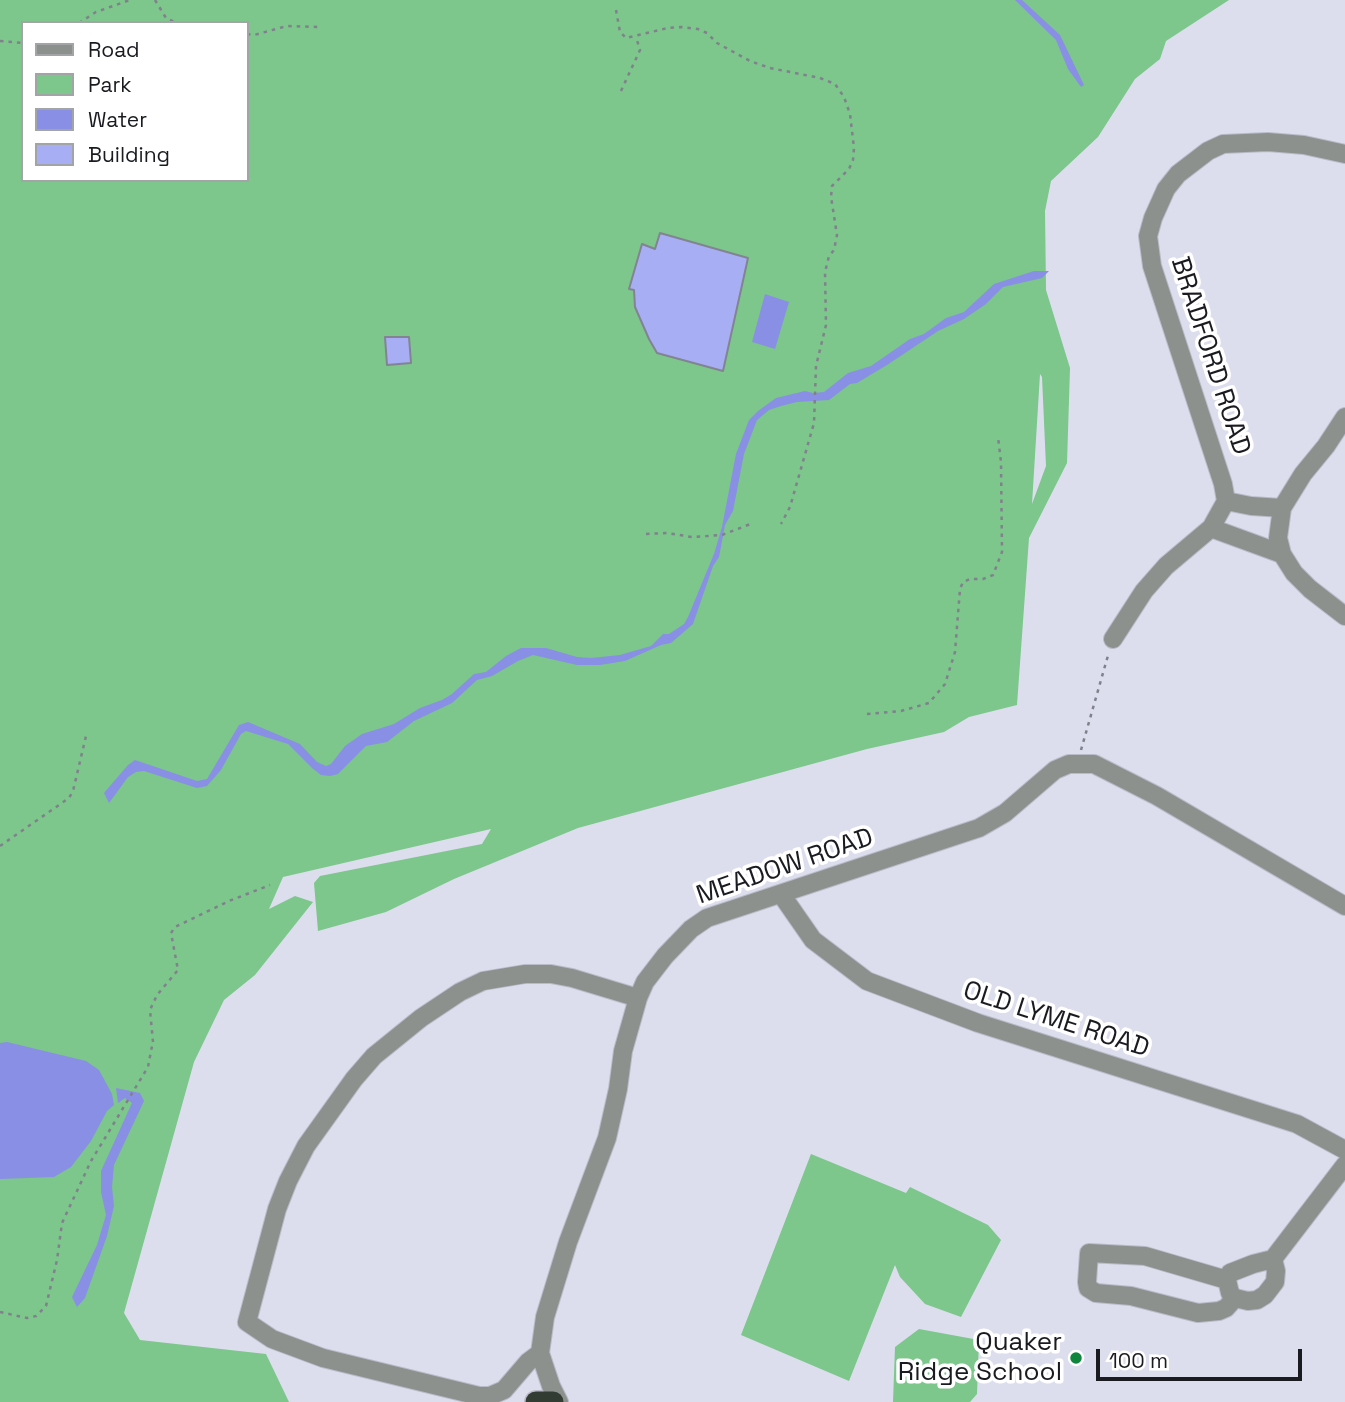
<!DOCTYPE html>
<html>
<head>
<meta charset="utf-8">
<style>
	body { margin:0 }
	#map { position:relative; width:1345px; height:1402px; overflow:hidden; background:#dcdeed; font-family:"Space Grotesk",sans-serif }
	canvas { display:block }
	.legend { position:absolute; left:21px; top:21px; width:228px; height:161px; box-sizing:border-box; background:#fff; border:2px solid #a3a4a6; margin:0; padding:9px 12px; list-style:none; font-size:21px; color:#1a1b20 }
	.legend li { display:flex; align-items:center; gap:14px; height:35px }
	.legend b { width:35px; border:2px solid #a3a4a6 }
	.scale { position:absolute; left:1096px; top:1349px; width:206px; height:32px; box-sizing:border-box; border:4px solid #1a1b20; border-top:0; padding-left:9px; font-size:21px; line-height:24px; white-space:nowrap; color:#1a1b20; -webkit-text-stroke:5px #fff; paint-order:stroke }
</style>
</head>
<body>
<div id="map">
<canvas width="1345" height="1402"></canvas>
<ul class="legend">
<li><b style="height:9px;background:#8c918d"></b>Road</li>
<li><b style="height:19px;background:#7dc68c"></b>Park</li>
<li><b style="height:19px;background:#898fe4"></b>Water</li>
<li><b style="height:19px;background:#a7aef4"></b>Building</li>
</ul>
<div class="scale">100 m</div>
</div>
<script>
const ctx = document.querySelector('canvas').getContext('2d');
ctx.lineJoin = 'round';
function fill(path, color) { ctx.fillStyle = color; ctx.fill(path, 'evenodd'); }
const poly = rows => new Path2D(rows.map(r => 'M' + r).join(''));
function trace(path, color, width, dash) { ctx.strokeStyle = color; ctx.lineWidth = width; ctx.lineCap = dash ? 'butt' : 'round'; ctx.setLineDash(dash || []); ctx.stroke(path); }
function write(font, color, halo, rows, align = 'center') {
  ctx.font = font + ' "Space Grotesk",sans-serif'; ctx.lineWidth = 7; ctx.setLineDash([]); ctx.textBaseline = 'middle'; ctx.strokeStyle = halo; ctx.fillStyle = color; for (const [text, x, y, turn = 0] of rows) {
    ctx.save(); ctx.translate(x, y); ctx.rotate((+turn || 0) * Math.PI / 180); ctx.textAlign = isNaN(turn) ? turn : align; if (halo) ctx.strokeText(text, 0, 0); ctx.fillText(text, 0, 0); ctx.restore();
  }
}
fill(poly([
	[0,0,1229,0,1166,41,1160,59,1135,79,1098,137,1051,181,1045,211,1046,290,1070,368,1067,463,1029,538,1017,705,969,717,944,732,867,749,578,828,454,879,386,912,318,931,314,883,320,876,482,844,491,829,283,877,269,909,295,896,313,902,255,975,224,1000,194,1062,124,1313,140,1340,266,1354,289,1402,0,1402],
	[23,23,247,23,247,180,23,180],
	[1040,374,1042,377,1046,466,1032,504],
	[811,1154,906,1193,910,1187,988,1225,1001,1240,961,1317,925,1304,900,1277,895,1265,849,1381,741,1335],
	[919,1329,979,1340,977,1394,970,1402,893,1402,895,1347]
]), '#7dc68c');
fill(poly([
	[1015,0,1022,0,1060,35,1084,85,1081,87,1068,69,1056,40],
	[1034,271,1049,271,1042,278,1003,287,986,304,964,319,938,331,887,365,857,383,850,384,829,400,797,402,781,406,769,410,757,420,744,454,733,511,725,525,719,557,713,566,693,624,671,643,661,645,625,661,600,665,577,665,533,655,518,661,492,676,477,680,452,703,414,721,387,742,366,746,338,774,330,776,321,775,312,768,288,744,246,731,241,734,221,770,207,786,197,788,144,771,136,772,128,777,109,803,104,793,128,765,135,760,197,781,207,779,239,725,248,722,300,744,317,762,326,766,331,764,345,746,362,734,394,724,420,708,442,700,452,694,474,674,486,672,506,656,521,648,546,648,577,657,591,658,620,655,651,646,663,634,669,634,684,624,688,617,714,554,722,527,736,454,749,420,758,411,776,398,805,391,813,393,824,392,848,373,871,366,910,339,924,334,946,318,964,312,994,284],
	[765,294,789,302,775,349,752,342],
	[7,1042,86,1061,99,1070,112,1094,114,1105,107,1111,91,1141,71,1167,54,1177,0,1179,0,1043],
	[116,1088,140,1093,144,1101,114,1165,112,1187,114,1206,107,1236,85,1298,77,1307,72,1297,97,1245,106,1215,101,1192,101,1171,132,1103,125,1098,118,1103]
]), '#898fe4');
const building = poly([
	[660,233,748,258,723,371,657,353,649,339,635,307,634,290,629,289,642,244,655,249,660,233],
	[385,337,409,337,411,363,387,365,385,337]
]);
fill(building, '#a7aef4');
trace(building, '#828492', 2);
const minor = poly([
	[1226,501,1251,506,1282,508],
	[1211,528,1282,554,1294,573,1310,589,1345,616],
	[1282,554,1278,538,1282,508,1303,474,1326,446,1345,417],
	[1113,639,1144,591,1166,566,1211,528,1226,501,1223,484,1152,266,1148,236,1153,218,1166,189,1178,174,1208,151,1223,144,1268,142,1304,145,1345,154],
	[781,894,813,940,867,981,978,1023,1297,1124,1345,1150],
	[1273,1259,1276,1271,1275,1282,1265,1295,1257,1300,1248,1301,1235,1298,1230,1293,1227,1280,1230,1273,1253,1264,1273,1259],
	[1273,1259,1345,1165],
	[1227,1280,1145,1256,1089,1253,1087,1282,1088,1288,1096,1293,1131,1296,1198,1313,1219,1311,1226,1308,1235,1298],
	[540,1353,528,1362,504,1390,490,1396,479,1396,323,1358,272,1339,247,1322,277,1209,288,1181,306,1146,354,1079,374,1056,421,1018,460,992,483,981,525,974,551,974,572,978,638,998],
	[559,1402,551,1386,540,1353,545,1317,568,1242,607,1138,618,1089,623,1051,638,998,645,982,665,956,691,929,707,918,979,828,1005,813,1055,770,1069,764,1094,764,1157,796,1345,906]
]);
const highway = poly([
	[536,1402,553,1402]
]);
trace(minor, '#b9bbc8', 20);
trace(highway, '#b9bbc8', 24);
trace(poly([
	[155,0,166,18,177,23],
	[616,10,620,32,626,38,668,28,681,27,698,29,707,33,717,43,750,61,770,68,820,78,835,84,844,97,850,114,854,148,853,160,849,169,832,186,831,197,837,235,834,250,829,256,825,272,826,325,816,366,814,423,790,507,781,524],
	[79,23,96,12,130,0],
	[247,34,254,35,287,26,320,27],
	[0,41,23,43],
	[621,91,640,50,636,37],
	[646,534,667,533,692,537,722,535,753,523],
	[867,714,901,711,929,703,945,684,955,652,960,589,963,582,970,579,983,579,993,575,1002,552,1001,462,998,437],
	[1081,750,1109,652],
	[0,846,69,798,73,791,86,736],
	[153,1042,150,1010,157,995,178,970,171,933,175,927,229,901,270,885],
	[0,1312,27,1318,36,1316,46,1306,57,1260,62,1223,91,1161,148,1067,152,1046]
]), '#80818c', 2.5, [3.5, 5]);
trace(minor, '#8c918d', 18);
trace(highway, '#323c33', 21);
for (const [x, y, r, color] of [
	[1076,1358,7,"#10853d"]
]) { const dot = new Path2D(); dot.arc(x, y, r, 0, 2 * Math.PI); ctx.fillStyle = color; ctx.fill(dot); trace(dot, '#fff', 2.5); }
write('26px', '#1a1b20', '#fff', [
	["BRADFORD ROAD",1210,356,72],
	["MEADOW ROAD",785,867,-19],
	["OLD LYME ROAD",1056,1020,18]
]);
write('26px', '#1a1b20', '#fff', [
	["Quaker",1062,1343],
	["Ridge School",1062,1373]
], 'right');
</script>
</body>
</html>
